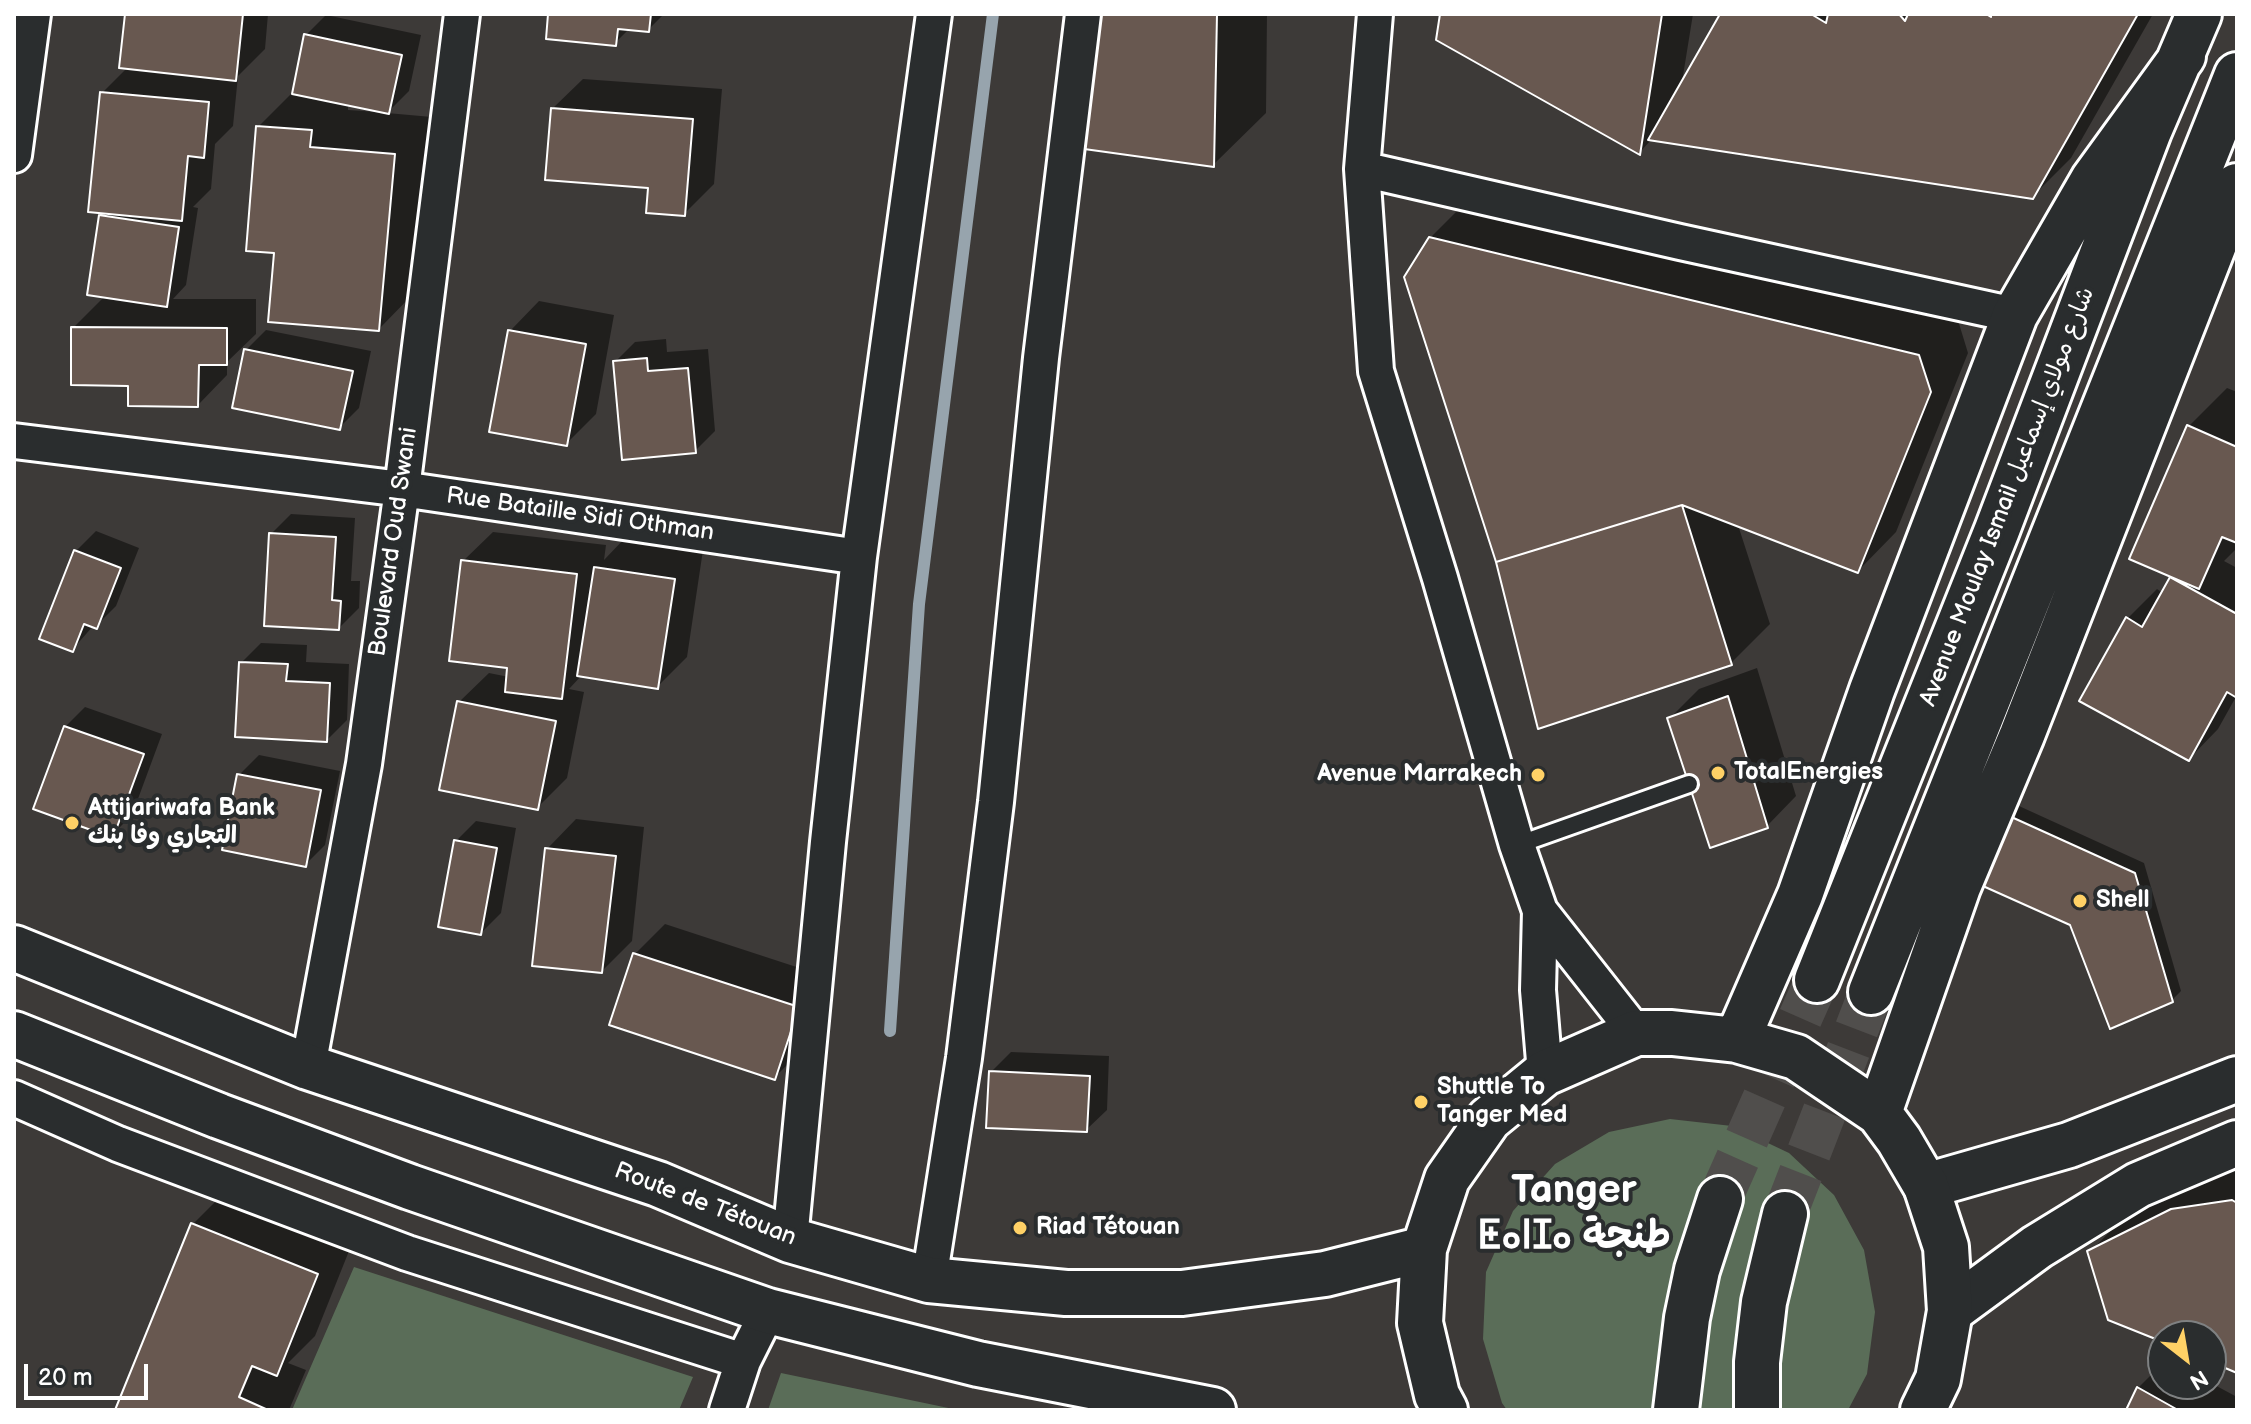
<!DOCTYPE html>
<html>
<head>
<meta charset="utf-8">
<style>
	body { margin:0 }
	#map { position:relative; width:2251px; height:1424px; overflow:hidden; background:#3d3a38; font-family:"Balsamiq Sans",sans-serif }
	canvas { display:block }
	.frame { position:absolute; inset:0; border:16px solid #fff; pointer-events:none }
	.north { position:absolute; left:2147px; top:1320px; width:80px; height:80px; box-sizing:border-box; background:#2a2d2e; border:2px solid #7f8182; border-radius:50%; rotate:149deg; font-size:22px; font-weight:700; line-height:32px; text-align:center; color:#fff }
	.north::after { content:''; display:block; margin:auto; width:28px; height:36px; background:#ffd166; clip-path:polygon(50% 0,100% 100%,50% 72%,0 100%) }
	.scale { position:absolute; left:24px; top:1364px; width:124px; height:36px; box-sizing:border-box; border:4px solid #fff; border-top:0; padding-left:10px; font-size:24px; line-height:28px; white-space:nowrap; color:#fff; -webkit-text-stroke:6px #2a2d2e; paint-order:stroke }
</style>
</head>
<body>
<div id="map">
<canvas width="2251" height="1424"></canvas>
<div class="frame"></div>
<div class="north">N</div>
<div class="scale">20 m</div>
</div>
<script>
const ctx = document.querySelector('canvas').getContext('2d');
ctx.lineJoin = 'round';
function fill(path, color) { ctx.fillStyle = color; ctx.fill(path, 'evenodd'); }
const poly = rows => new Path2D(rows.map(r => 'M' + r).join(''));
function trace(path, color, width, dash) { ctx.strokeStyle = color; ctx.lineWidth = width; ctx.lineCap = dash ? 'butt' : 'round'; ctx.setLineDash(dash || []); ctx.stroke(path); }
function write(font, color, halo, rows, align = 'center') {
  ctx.font = font + ' "Balsamiq Sans","Playpen Sans Arabic","Noto Sans Tifinagh",sans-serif'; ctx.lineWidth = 8; ctx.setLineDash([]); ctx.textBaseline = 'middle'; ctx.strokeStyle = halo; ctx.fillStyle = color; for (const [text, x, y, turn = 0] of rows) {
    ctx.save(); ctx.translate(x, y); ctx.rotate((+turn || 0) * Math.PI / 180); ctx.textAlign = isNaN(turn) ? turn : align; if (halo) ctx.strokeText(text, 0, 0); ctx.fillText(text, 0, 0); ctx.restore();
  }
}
fill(poly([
	[1670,1119,1732,1126,1789,1153,1834,1195,1864,1250,1875,1312,1867,1374,1848,1410,1507,1410,1502,1403,1483,1339,1486,1272,1513,1211,1555,1164,1609,1132],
	[354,1267,693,1377,679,1410,292,1410],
	[781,1373,958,1410,768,1410]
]), '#5a6d58');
fill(poly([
	[127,14,268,14,265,49,238,76,233,126,215,144,211,189,193,207,198,208,186,285,173,299,256,299,256,334,227,362,227,375,198,405,130,384,73,328,105,296,101,216,106,211,102,93,128,67],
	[550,14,664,14,648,30,630,28,615,43],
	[1098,14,1267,14,1266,113,1213,165],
	[1442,14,1693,14,1682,82,1722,14,2153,14,2071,158,2032,197,1653,138,1639,153],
	[326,15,421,35,409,91,387,113,432,117,417,290,379,329,276,251,258,127,294,91,306,35],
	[348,103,378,109,378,112,348,110],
	[583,79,722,89,714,184,684,214,553,108],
	[1469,199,1957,317,1968,353,1896,532,1858,571,1738,525,1770,624,1731,663,1498,562,1430,238],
	[539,301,614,315,596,414,566,444,510,331],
	[266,330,371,351,359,408,339,428,246,350],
	[666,339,667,352,708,349,715,431,695,451,615,362,635,342],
	[2227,388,2237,392,2237,548,2224,561,2237,568,2237,695,2218,729,2189,759,2127,619,2157,589,2163,593,2174,576,2189,426],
	[291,514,355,518,351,581,360,581,359,608,339,628,271,534],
	[96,531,139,548,116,606,96,626,94,625,72,650,76,551],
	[493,532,606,545,604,560,625,538,703,550,687,657,657,687,582,675,569,689,584,692,567,778,537,808,459,702,489,673,509,677,510,666,463,561],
	[261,643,307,645,306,662,349,664,347,720,327,740,241,663],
	[1757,668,1796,796,1767,826,1669,719,1699,689],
	[85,707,162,734,132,815,112,835,65,727],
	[259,755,340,771,325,845,305,865,239,775],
	[2019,806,2144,863,2181,991,2172,1000,2072,923,2009,816],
	[576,819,644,827,632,941,602,971,547,849],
	[476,821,516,828,501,913,481,933,456,841],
	[665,924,827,977,804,1048,774,1078,612,1024,635,954],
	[1011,1052,1109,1056,1107,1110,1086,1130,991,1072],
	[2237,1168,2237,1371,2211,1360,2211,1336,2163,1336,2163,1340,2090,1252,2128,1213,2211,1171],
	[231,1186,355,1236,315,1336,288,1363,306,1370,289,1410,117,1410,193,1224],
	[2163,1363,2163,1384,2211,1383,2237,1397,2237,1410,2128,1410,2138,1388]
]), '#0007');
trace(poly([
	[890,1031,919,604,993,14]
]), '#97a4ad', 12);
const building = poly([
	[125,14,243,14,236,81,119,68,125,14],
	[548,14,651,14,649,32,618,29,616,46,546,39,548,14],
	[1096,14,1217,14,1214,167,1077,148,1096,14],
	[1440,14,1662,14,1640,155,1436,40,1440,14],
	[1720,14,1811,14,1826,23,1828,14,1899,14,1905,21,1908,14,1986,14,1991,17,1991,14,2138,14,2033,199,1648,140,1720,14],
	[304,34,402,55,389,114,292,94,304,34],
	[100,92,209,102,204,158,188,156,182,221,88,212,100,92],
	[551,108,693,119,685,216,646,213,648,188,545,180,551,108],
	[256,126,312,130,310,147,395,154,379,331,268,322,274,253,246,251,256,126],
	[99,215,179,227,167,307,87,295,99,215],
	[1429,237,1919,355,1931,392,1858,573,1682,505,1496,562,1404,277,1429,237],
	[71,327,227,328,227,365,199,365,198,407,128,406,128,386,71,385,71,327],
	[508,330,586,344,567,446,489,432,508,330],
	[244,349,353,371,340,430,232,408,244,349],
	[647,358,648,371,688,368,696,453,622,460,613,361,647,358],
	[2187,425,2237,447,2237,543,2222,537,2199,589,2129,559,2187,425],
	[1682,505,1732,665,1538,729,1496,562,1682,505],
	[269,533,336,537,332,600,341,601,339,630,264,626,269,533],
	[74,550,121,568,97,629,84,624,73,652,39,639,74,550],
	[461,560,577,574,562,699,505,692,507,668,449,661,461,560],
	[594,567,675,579,658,689,577,676,594,567],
	[2170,577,2237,614,2237,698,2227,692,2189,761,2079,701,2126,617,2142,627,2170,577],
	[239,662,288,664,286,681,330,683,327,742,235,737,239,662],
	[1728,696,1768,828,1710,848,1667,718,1728,696],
	[457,701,556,721,538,810,439,790,457,701],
	[64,726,144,754,113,838,33,809,64,726],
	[237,774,321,790,306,867,222,850,237,774],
	[2007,815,2135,873,2173,1002,2110,1029,2070,925,1965,878,2007,815],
	[454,840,497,848,481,935,438,927,454,840],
	[545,848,616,856,602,973,532,966,545,848],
	[633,953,799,1007,775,1080,609,1025,633,953],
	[989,1071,1090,1076,1087,1132,986,1128,989,1071],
	[2232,1200,2237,1203,2237,1373,2211,1362,2211,1336,2163,1336,2163,1342,2108,1320,2087,1251,2171,1209,2232,1200],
	[191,1223,318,1274,277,1376,252,1366,239,1397,268,1410,115,1410,191,1223],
	[2137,1387,2178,1410,2126,1410,2137,1387]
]);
fill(building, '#685850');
trace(building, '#fff', 2);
trace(poly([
	[1720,1199,1817,980],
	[1785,1214,1871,992]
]), '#504e4c', 44, [44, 22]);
const service = poly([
	[1517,845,1689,784]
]);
const minor = poly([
	[1375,14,1362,169,1376,371,1440,578,1517,845,1540,911,1636,1033],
	[14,155,33,14],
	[1362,169,1680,242,2015,315],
	[14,441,402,489,859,557],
	[1540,911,1538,990,1545,1073],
	[308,1067,364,764,402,489,462,14],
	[14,1098,118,1144,407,1253,743,1361],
	[790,1240,828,842,859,557,934,14],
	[929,1280,964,1058,996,802,1041,358,1083,14],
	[727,1410,743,1361,768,1311]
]);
const secondary = poly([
	[1926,1186,2069,1145,2237,1079],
	[1950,1311,2037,1247,2138,1185,2237,1143]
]);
const trunk = poly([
	[14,948,308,1067,658,1184,790,1240,929,1280,1066,1293,1182,1293,1325,1274,1424,1249],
	[1817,980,1997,530,2149,131,2199,14],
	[1871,992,2237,75],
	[14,1034,219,1116,410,1187,768,1311,978,1364,1213,1410],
	[1737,1040,1800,895,1872,690,2015,315,2093,180,2183,56],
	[1879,1113,1958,887,2022,735,2237,186],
	[1445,1410,1437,1395,1420,1323,1424,1249,1447,1179,1489,1119,1545,1073,1636,1033,1672,1033,1737,1040,1796,1057,1879,1113,1899,1140,1926,1186,1946,1247,1950,1311,1938,1379,1923,1410],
	[1676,1410,1687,1318,1697,1270,1720,1199],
	[1757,1410,1757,1362,1764,1302,1785,1214]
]);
trace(service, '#fff', 22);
trace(minor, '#fff', 40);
trace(secondary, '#fff', 50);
trace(trunk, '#fff', 50);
trace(service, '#2a2d2e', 16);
trace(minor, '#2a2d2e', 34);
trace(secondary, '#2a2d2e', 44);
trace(trunk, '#2a2d2e', 44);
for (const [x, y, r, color] of [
	[1718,773,8,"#ffd166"],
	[1538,775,8,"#ffd166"],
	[72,823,8,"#ffd166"],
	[2080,901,8,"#ffd166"],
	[1421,1102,8,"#ffd166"],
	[1020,1228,8,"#ffd166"]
]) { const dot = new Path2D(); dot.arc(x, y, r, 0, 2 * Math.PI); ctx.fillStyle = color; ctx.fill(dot); trace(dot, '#2a2d2e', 3); }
write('24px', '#fff', '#2a2d2e', [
	["Avenue Moulay Ismail شارع مولاي إسماعيل",2008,497,-69],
	["Rue Bataille Sidi Othman",580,515,8],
	["Boulevard Oud Swani",394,542,-82],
	["Route de Tétouan",705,1205,21]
]);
write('bold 24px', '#fff', '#2a2d2e', [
	["TotalEnergies",1734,773],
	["Avenue Marrakech",1522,775,"right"],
	["Attijariwafa Bank",88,809],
	["التجاري وفا بنك",88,837],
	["Shell",2096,901],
	["Shuttle To",1437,1088],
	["Tanger Med",1437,1116],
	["Riad Tétouan",1036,1228]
], 'left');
write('bold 40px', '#fff', '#2a2d2e', [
	["Tanger",1574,1192],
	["ⵟⴰⵏⵊⴰ طنجة",1574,1238]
]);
</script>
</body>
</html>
